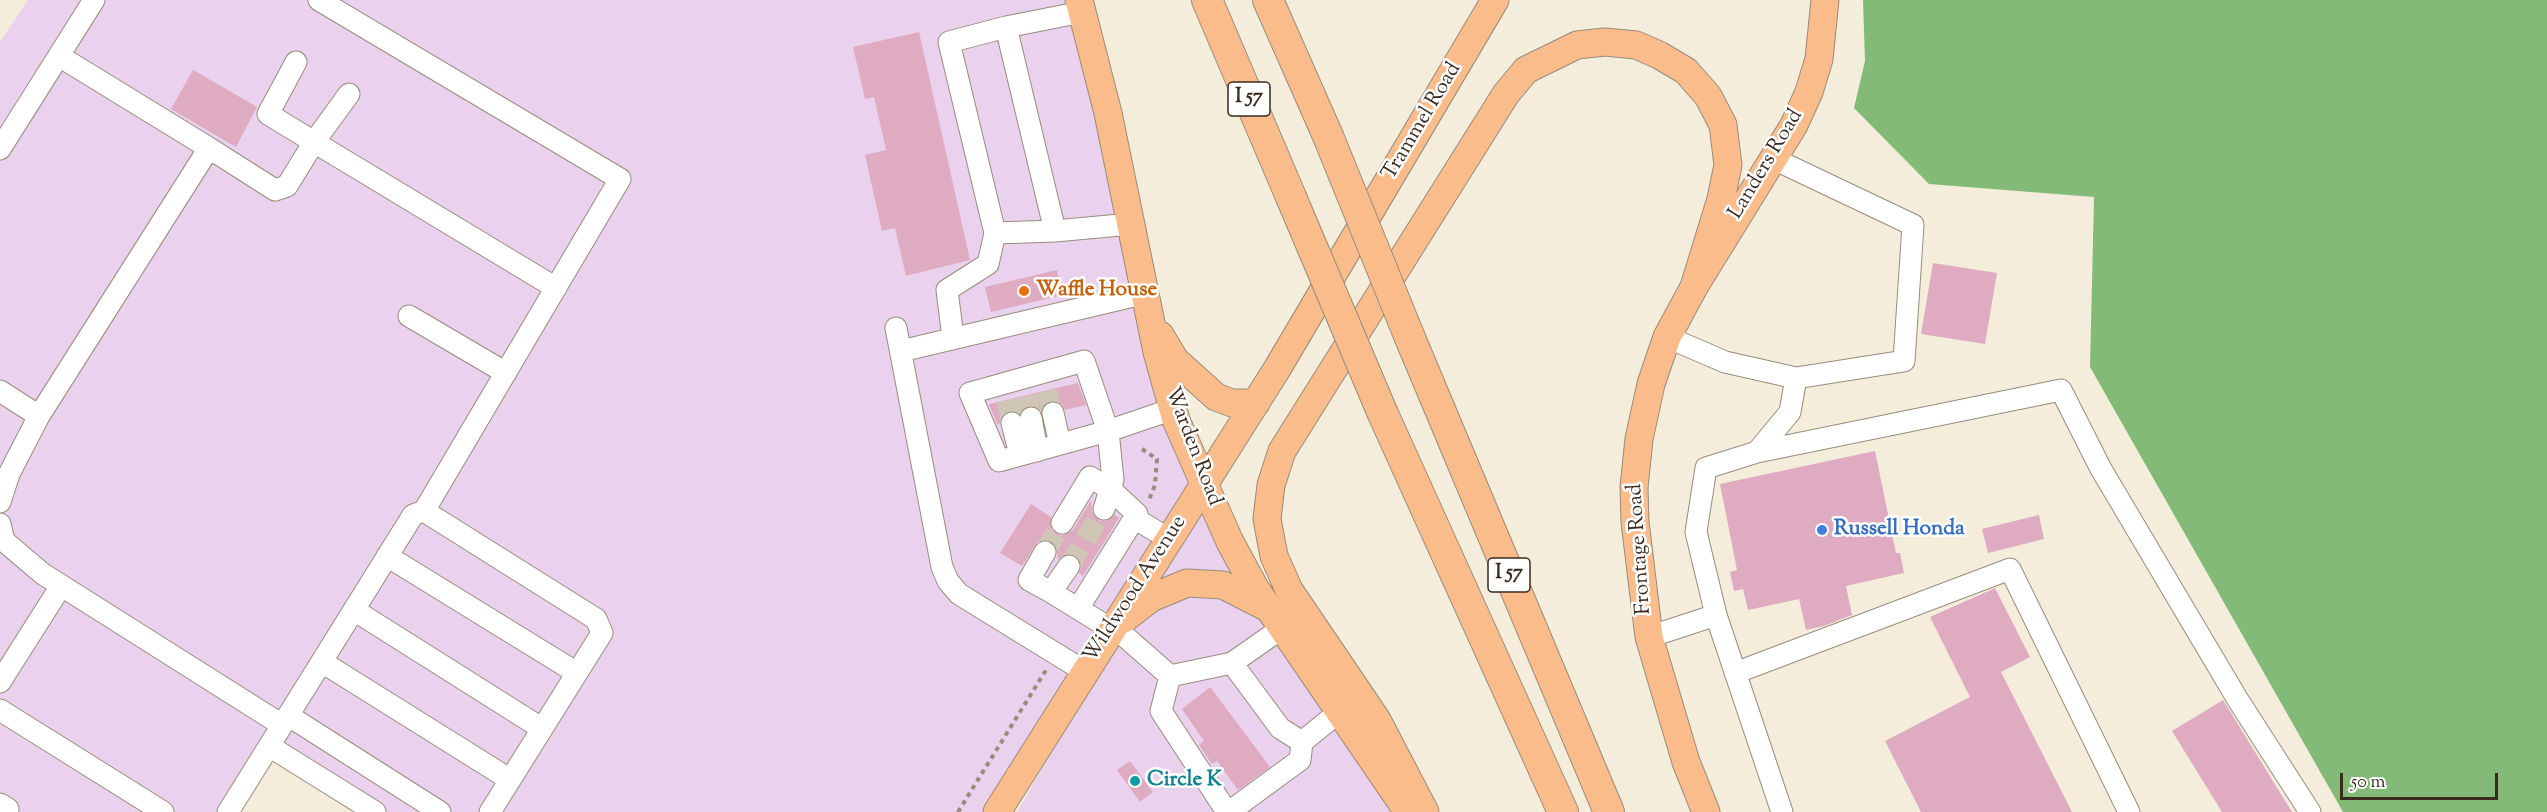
<!DOCTYPE html>
<html>
<head>
<meta charset="utf-8">
<style>
	body { margin:0 }
	#map { position:relative; width:2547px; height:812px; overflow:hidden; background:#f5eddb; font-family:"Sorts Mill Goudy",serif }
	canvas { display:block }
	.scale { position:absolute; left:2340px; top:773px; width:158px; height:27px; box-sizing:border-box; border:3px solid #3b2a1e; border-top:0; padding-left:8px; font-size:18px; line-height:21px; white-space:nowrap; color:#3b2a1e; -webkit-text-stroke:4px #fff; paint-order:stroke }
</style>
</head>
<body>
<div id="map">
<canvas width="2547" height="812"></canvas>
<div class="scale">50 m</div>
</div>
<script>
const ctx = document.querySelector('canvas').getContext('2d');
ctx.lineJoin = 'round';
function fill(path, color) { ctx.fillStyle = color; ctx.fill(path, 'evenodd'); }
const poly = rows => new Path2D(rows.map(r => 'M' + r).join(''));
function trace(path, color, width, dash) { ctx.strokeStyle = color; ctx.lineWidth = width; ctx.lineCap = dash ? 'butt' : 'round'; ctx.setLineDash(dash || []); ctx.stroke(path); }
function write(font, color, halo, rows, align = 'center') {
  ctx.font = font + ' "Sorts Mill Goudy",serif'; ctx.lineWidth = 5; ctx.setLineDash([]); ctx.textBaseline = 'middle'; ctx.strokeStyle = halo; ctx.fillStyle = color; for (const [text, x, y, turn = 0] of rows) {
    ctx.save(); ctx.translate(x, y); ctx.rotate((+turn || 0) * Math.PI / 180); ctx.textAlign = isNaN(turn) ? turn : align; if (halo) ctx.strokeText(text, 0, 0); ctx.fillText(text, 0, 0); ctx.restore();
  }
}
fill(poly([
	[28,0,1075,0,1205,484,1416,812,1017,812,1196,499,997,812,384,812,269,747,228,812,0,812,0,42],
	[947,570,1069,660,948,581]
]), '#ead1ed');
fill(poly([
	[1863,0,2547,0,2547,812,2343,812,2090,367,2094,197,1929,184,1854,108,1865,61]
]), '#84ba77');
fill(poly([
	[919,32,970,260,906,276,895,228,882,231,865,155,886,150,874,97,865,99,853,47],
	[193,70,257,107,236,147,171,109],
	[1933,263,1997,273,1985,344,1921,334],
	[1057,270,1063,295,991,312,985,287],
	[1078,383,1086,405,1065,410,1062,404,1051,401,1041,410,1028,406,1019,413,1009,411,1004,413,998,426,989,404],
	[1875,451,1896,553,1900,553,1904,573,1846,586,1852,615,1824,626,1806,630,1799,599,1748,610,1743,589,1734,591,1730,572,1737,570,1720,484],
	[1091,500,1092,512,1100,521,1107,521,1115,515,1119,518,1083,576,1079,573,1082,566,1077,556,1064,554,1058,560,1056,546,1051,541,1038,541,1022,566,1000,553,1031,504,1051,517,1051,530,1062,536,1073,530],
	[2039,515,2044,539,1988,553,1982,529],
	[1995,588,2030,657,2001,672,2072,812,1921,812,1885,741,1970,697,1930,617],
	[1210,687,1270,767,1238,790,1217,761,1212,764,1199,745,1204,741,1182,709],
	[2223,700,2292,812,2222,812,2172,731],
	[1130,761,1153,792,1140,802,1117,770]
]), '#deabc0');
trace(poly([
	[1046,391,1053,413],
	[1026,396,1031,418],
	[1007,400,1012,423],
	[1045,552,1062,523],
	[1069,566,1104,509]
]), '#d0c6b5', 21, [21, 10]);
const minor = poly([
	[319,0,620,179,424,511],
	[1082,12,1006,27,1055,231,1131,224],
	[1006,27,949,42,995,233,1055,231],
	[59,56,209,148],
	[296,62,268,114,314,142,349,94],
	[0,149,94,0],
	[409,316,506,373],
	[896,328,942,567,948,581,959,594,1084,671],
	[1667,337,1725,362,1796,378,1904,361,1913,225,1774,159],
	[953,338,947,290,988,264,995,233],
	[901,351,1146,293],
	[0,391,39,416,9,474,0,502],
	[1053,413,1060,444],
	[39,416,209,148,275,190,287,186,314,142,556,288],
	[1031,418,1037,451],
	[1012,423,1020,455],
	[1757,452,2061,390,2101,469,2238,700,2310,812],
	[1104,509,1113,480,1108,431,999,461,970,393,1084,361,1108,431,1173,409],
	[1134,518,1169,539],
	[1062,523,1090,477,1110,489,1137,514,1079,607],
	[0,524,4,541,43,574,282,725],
	[1045,552,1029,580,1051,592],
	[387,556,577,673],
	[1069,566,1051,592,1111,629],
	[354,610,541,728],
	[1716,615,1696,532,1706,468,1757,452,1790,412,1796,378],
	[1113,626,1170,676,1161,711,1227,812],
	[1649,637,1716,615,1782,812],
	[322,662,509,779],
	[1232,663,1280,728,1302,742,1339,712],
	[1735,673,2010,569,2129,812],
	[1170,676,1232,663,1282,628],
	[0,682,61,586],
	[0,710,163,812],
	[289,716,440,812],
	[269,746,375,812],
	[0,804,8,809],
	[228,812,413,515,424,511,596,619,602,633,490,812],
	[1229,812,1300,760,1302,742]
]);
const major = poly([
	[1079,0,1108,113,1157,352,1176,420,1230,542,1255,588,1408,812],
	[1160,335,1175,360,1216,397,1232,403,1256,403],
	[1124,619,1151,598,1187,583,1223,585,1268,608],
	[997,812,1277,369,1495,0],
	[1425,812,1377,720,1289,590,1274,556,1267,519,1271,485,1282,451,1506,94,1526,70,1577,45,1605,42,1636,45,1659,55,1686,71,1708,96,1723,125,1728,165,1721,199,1694,287],
	[1706,812,1686,762,1649,637,1635,522,1634,487,1639,439,1651,384,1667,337,1694,287,1794,125,1809,92,1819,59,1825,0]
]);
const highway = poly([
	[1207,0,1291,197],
	[1268,0,1328,136],
	[1410,338,1609,812],
	[1383,414,1563,812]
]);
trace(minor, '#988c7c', 23);
trace(major, '#988c7c', 29);
trace(highway, '#988c7c', 32);
trace(poly([
	[1142,449,1157,459,1155,485,1149,500],
	[958,812,1046,670]
]), '#988c7c', 4, [4.5, 4.5]);
trace(minor, '#fff', 21);
trace(major, '#fabc8b', 27);
trace(highway, '#fabc8b', 30);
const highwayBridge = poly([
	[1328,136,1410,338],
	[1291,197,1383,414]
]);
trace(highwayBridge, '#988c7c', 32, []);
trace(highwayBridge, '#fabc8b', 30);
for (const [x, y, r, color] of [
	[1024,291,6,"#e8710a"],
	[1822,530,6,"#3f7fe0"],
	[1135,781,6,"#0f9aa8"]
]) { const dot = new Path2D(); dot.arc(x, y, r, 0, 2 * Math.PI); ctx.fillStyle = color; ctx.fill(dot); trace(dot, '#fff', 2); }
for (const [x, y, w] of [
	[1249,99,42],
	[1509,575,42]
]) { const box = new Path2D(); box.roundRect(x - w / 2, y - 17, w, 34, 4.5); ctx.fillStyle = '#fff'; ctx.fill(box); trace(box, '#3b2a1e', 1.5); }
write('bold 20px', '#3b2a1e', null, [
	["I 57",1249,99],
	["I 57",1509,575]
]);
write('21px', '#3b2a1e', '#fff', [
	["Trammel Road",1423,122,-59],
	["Landers Road",1767,165,-59],
	["Warden Road",1192,447,69],
	["Frontage Road",1641,549,-94],
	["Wildwood Avenue",1136,590,-57]
]);
write('bold 21px', '#c56008', '#fff', [
	["Waffle House",1036,291]
], 'left');
write('bold 21px', '#366cbe', '#fff', [
	["Russell Honda",1834,530]
], 'left');
write('bold 21px', '#0d838f', '#fff', [
	["Circle K",1147,781]
], 'left');
</script>
</body>
</html>
